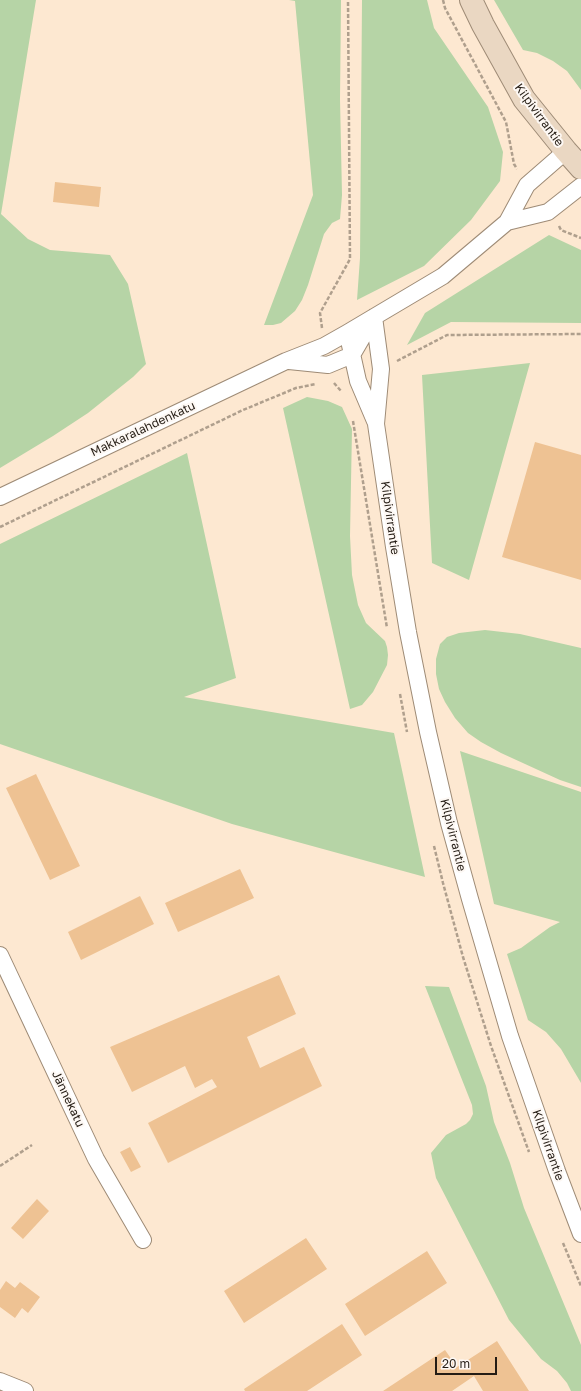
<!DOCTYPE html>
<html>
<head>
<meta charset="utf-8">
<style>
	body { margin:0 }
	#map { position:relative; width:581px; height:1391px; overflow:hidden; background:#fde8d1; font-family:"Golos Text",sans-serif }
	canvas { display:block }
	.scale { position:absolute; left:435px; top:1357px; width:62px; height:18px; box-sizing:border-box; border:2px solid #241c14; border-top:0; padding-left:5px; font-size:12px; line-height:14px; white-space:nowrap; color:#241c14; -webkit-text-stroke:3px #fdf8f4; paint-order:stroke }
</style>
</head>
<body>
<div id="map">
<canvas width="581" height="1391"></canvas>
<div class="scale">20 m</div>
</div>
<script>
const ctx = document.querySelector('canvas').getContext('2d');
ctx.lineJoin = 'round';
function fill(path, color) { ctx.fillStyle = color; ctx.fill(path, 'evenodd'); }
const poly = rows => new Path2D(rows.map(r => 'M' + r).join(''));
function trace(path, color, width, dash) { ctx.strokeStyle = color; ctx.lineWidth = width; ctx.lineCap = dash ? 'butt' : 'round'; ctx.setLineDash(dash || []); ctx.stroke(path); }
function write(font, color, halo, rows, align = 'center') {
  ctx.font = font + ' "Golos Text",sans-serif'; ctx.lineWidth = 4; ctx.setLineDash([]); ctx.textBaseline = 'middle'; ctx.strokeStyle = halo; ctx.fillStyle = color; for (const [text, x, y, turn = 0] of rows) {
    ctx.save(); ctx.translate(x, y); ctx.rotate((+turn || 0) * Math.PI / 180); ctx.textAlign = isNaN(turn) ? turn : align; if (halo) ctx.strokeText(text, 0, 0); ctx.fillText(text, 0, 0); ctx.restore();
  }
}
fill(poly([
	[0,0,36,0,1,214,28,239,50,250,110,255,128,284,146,364,133,377,88,413,53,436,0,468],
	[289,0,341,0,340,99,342,195,340,219,332,223,324,234,308,285,302,300,295,311,281,323,273,325,264,325,313,195,295,1],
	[362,0,427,0,434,28,488,107,503,152,500,181,471,220,424,266,357,300,360,258],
	[494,0,581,0,581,90,567,71,553,61,537,53,523,50],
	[549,235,581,250,581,323,451,322,407,345,425,313],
	[530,363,469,580,432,563,422,375],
	[307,397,328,401,342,407,352,429,350,536,352,575,358,605,366,623,385,641,387,647,388,655,387,665,373,692,362,705,350,709,283,408],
	[187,453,236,678,184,697,394,733,425,877,232,824,0,744,0,544],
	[485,630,520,634,581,648,581,787,560,780,501,753,481,742,468,733,455,718,445,702,439,689,436,674,436,659,440,644,447,637,459,633],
	[460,751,581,792,581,1083,561,1049,546,1032,528,1020,507,954,521,948,550,927,560,922,494,904],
	[425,986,449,987,486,1086,494,1122,510,1163,524,1208,581,1345,581,1391,571,1391,567,1383,557,1371,541,1359,509,1320,436,1178,431,1153,446,1135,466,1124,470,1120,473,1114,472,1105]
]), '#b6d4a6');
fill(poly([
	[55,182,101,187,99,207,53,202],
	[535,442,581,455,581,580,502,557],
	[36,774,80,866,50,880,6,788],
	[240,869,254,898,178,932,165,903],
	[140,896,154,924,81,960,68,932],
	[279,975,296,1014,247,1037,260,1068,304,1047,322,1086,168,1163,148,1123,217,1087,212,1079,195,1088,185,1066,132,1092,110,1047],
	[130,1147,141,1167,131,1172,120,1152],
	[37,1199,49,1211,23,1239,11,1228],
	[306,1238,327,1269,244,1323,224,1291],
	[427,1251,447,1283,365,1336,345,1304],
	[6,1281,15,1288,20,1282,40,1297,28,1313,22,1308,15,1318,0,1307,0,1290],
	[342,1324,362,1355,307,1391,245,1391,244,1389],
	[497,1341,529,1391,483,1391,474,1376,452,1391,383,1391,445,1350,457,1367]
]), '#eec293');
const street = poly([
	[507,222,548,212,581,186],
	[374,317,381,369,376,424,394,547,408,632,428,732,449,823,470,899,510,1036,557,1171,581,1234],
	[350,345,358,381,375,421],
	[289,361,328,365,352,355,373,319],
	[0,497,286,361,324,346,347,333,443,276,507,222,527,185,566,151],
	[0,955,96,1159,143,1240],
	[0,1381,25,1391]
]);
const secondary = poly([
	[471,0,483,25,524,99,566,151,581,168]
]);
trace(street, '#9e8b76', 18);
trace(secondary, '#9e8b76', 24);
trace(poly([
	[443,0,445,8,506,122,514,164,517,169],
	[559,226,561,230,581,238],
	[322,328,320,313,350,259,348,0],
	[397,361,447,335,581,334],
	[334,383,341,391],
	[353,421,387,628],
	[0,527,243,410,296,388,316,384],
	[400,694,407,732],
	[434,846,443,883,463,957,491,1046,529,1152],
	[0,1166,32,1145],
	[563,1243,581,1286]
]), '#af9f8d', 2.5, [4, 2]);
trace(street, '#fff', 16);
trace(secondary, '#ead7c2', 22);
write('12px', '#241c14', '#fdf8f4', [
	["Kilpivirrantie",539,115,54],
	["Makkaralahdenkatu",143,429,-25],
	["Kilpivirrantie",390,518,82],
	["Kilpivirrantie",453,835,76],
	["Jännekatu",68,1099,65],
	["Kilpivirrantie",548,1145,71]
]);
</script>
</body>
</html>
